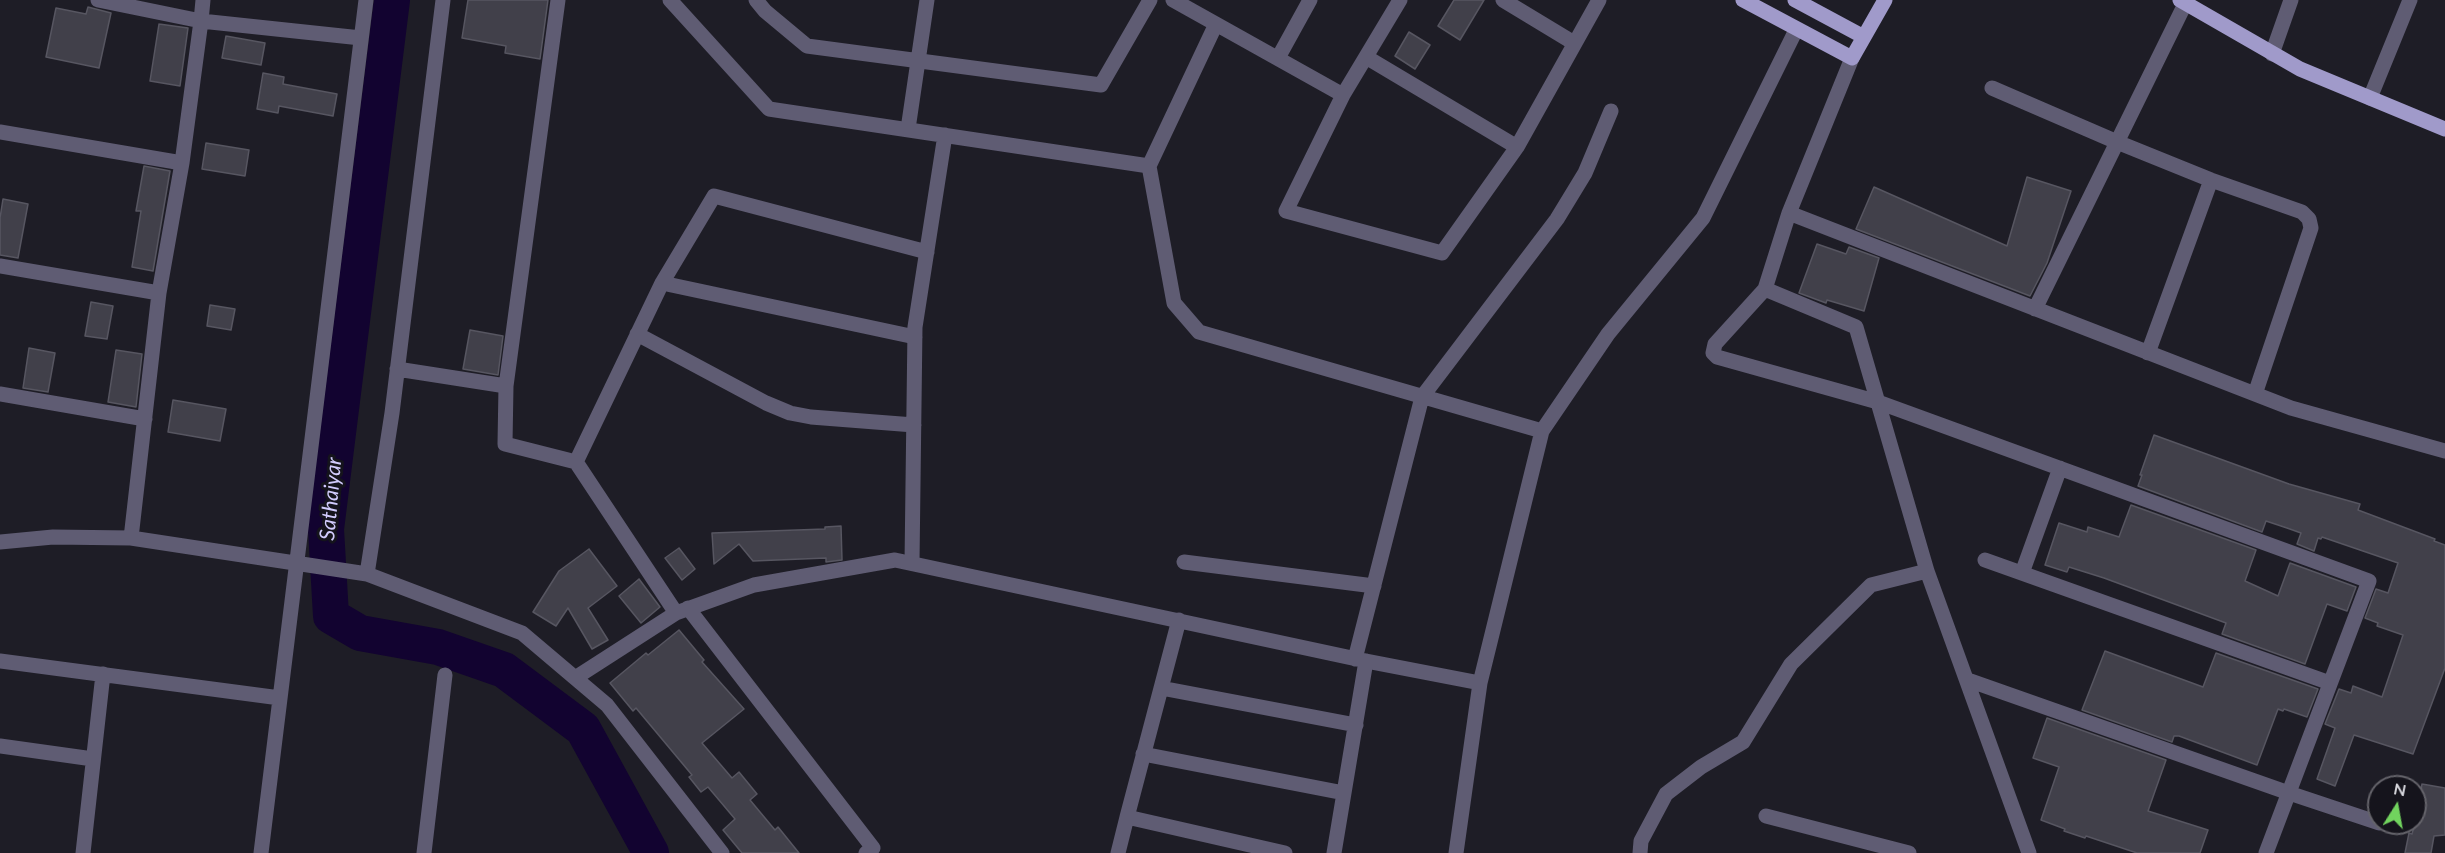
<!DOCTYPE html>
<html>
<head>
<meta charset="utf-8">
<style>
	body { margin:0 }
	#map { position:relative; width:2445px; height:853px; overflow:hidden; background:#1e1d26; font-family:Lato,sans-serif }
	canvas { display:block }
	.north { position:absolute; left:2367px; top:775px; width:60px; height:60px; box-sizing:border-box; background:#15141c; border:2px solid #64636a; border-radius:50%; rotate:11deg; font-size:16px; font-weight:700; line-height:24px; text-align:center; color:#dadae0 }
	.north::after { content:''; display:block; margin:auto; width:21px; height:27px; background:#71d35e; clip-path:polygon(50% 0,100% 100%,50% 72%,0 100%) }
</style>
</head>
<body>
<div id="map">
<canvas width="2445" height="853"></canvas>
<div class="north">N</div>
</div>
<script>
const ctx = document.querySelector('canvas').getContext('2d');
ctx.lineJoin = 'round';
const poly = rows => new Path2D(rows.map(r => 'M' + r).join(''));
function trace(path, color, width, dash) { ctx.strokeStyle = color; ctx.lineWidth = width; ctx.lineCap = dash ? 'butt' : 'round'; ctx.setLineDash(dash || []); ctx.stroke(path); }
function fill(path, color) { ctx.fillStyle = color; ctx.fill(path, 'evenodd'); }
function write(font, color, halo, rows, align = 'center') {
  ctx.font = font + ' Lato,sans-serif'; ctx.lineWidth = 6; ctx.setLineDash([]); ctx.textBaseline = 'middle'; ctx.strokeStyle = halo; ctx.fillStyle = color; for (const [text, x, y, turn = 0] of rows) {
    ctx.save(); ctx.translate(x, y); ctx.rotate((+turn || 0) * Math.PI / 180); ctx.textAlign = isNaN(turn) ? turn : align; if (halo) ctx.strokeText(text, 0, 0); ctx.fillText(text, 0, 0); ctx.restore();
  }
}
trace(poly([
	[392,0,326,529,331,616,360,633,438,647,504,670,583,729,651,853]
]), '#120330', 36);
const building = poly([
	[468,0,548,0,540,59,505,53,506,46,462,38,468,0],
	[1454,0,1484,0,1460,40,1438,26,1454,0],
	[88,7,111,13,99,68,46,57,56,8,86,14,88,7],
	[159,24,188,28,180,86,150,81,159,24],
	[1409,32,1430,45,1415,69,1395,56,1409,32],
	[226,36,265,43,261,65,222,58,226,36],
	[263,73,284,77,283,84,337,94,333,116,279,106,278,113,257,109,263,73],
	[206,143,249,150,245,176,202,169,206,143],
	[144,166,170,171,153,271,132,267,141,211,136,211,144,166],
	[2027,177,2071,191,2047,263,2030,296,1856,229,1874,187,2007,246,2027,177],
	[3,199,28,204,18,258,0,255,0,218,3,199],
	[1817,244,1846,254,1849,247,1879,258,1864,311,1827,300,1826,303,1799,293,1817,244],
	[91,302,113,306,107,339,85,336,91,302],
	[210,305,235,309,231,330,207,326,210,305],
	[470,330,503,336,498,375,463,369,470,330],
	[29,348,55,353,48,392,23,388,29,348],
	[116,350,142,354,136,407,108,402,116,350],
	[173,400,226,409,220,441,168,432,173,400],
	[2154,435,2289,484,2360,504,2358,510,2435,539,2434,541,2445,545,2445,668,2413,754,2354,735,2335,786,2317,779,2335,728,2325,724,2339,689,2351,693,2353,686,2382,697,2403,635,2377,626,2378,623,2365,618,2376,589,2388,593,2398,563,2322,537,2321,539,2318,538,2314,551,2297,544,2301,533,2287,528,2266,521,2262,532,2138,486,2142,475,2140,475,2154,435],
	[2131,505,2256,550,2245,581,2278,596,2290,563,2356,587,2347,611,2327,604,2305,664,2222,634,2226,623,2104,578,2069,567,2067,572,2045,565,2059,523,2087,532,2088,527,2119,537,2131,505],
	[841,526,842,560,826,562,826,558,753,561,739,544,714,564,712,533,825,529,825,527,841,526],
	[679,548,695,569,682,580,665,558,679,548],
	[589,549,617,586,588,608,608,640,592,649,568,608,556,626,533,612,559,571,589,549],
	[639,579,660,607,641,623,619,596,639,579],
	[679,630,704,660,702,662,744,709,702,743,732,778,739,772,757,794,750,800,775,830,778,827,799,853,742,853,723,830,735,819,708,787,701,792,689,777,692,775,636,708,633,711,610,683,646,653,648,655,679,630],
	[2105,651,2203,687,2216,653,2318,689,2307,717,2284,709,2283,711,2278,709,2257,765,2179,736,2174,736,2172,742,2082,710,2105,651],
	[2047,718,2166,760,2148,811,2208,830,2200,853,2137,853,2086,836,2085,838,2064,831,2065,829,2041,820,2059,767,2033,758,2047,718],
	[2422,784,2445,788,2445,835,2434,836,2431,853,2405,853,2409,833,2412,834,2415,823,2422,784]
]);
fill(building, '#41404a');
trace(building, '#575661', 1.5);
trace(poly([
	[98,0,201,21,182,163,159,293,131,538],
	[203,0,201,21,361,38],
	[443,0,392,413,367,574,522,633,607,705,722,853],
	[670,0,769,109,1149,166,1174,303,1199,332,1542,431],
	[756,0,765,11,807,46,1101,85,1150,0],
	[1173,0,1343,95,1400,0],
	[1503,0,1574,43],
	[2272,54,2291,0],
	[1366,57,1517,147],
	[1278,58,1310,0],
	[1852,58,1789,213,1765,289,1856,327,1927,571,2029,853],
	[1992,88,2117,142,2211,180,2302,212,2309,219,2311,228,2255,394],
	[1343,95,1286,211,1442,253,1517,147,1599,0],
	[2370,98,2410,0],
	[908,129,927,0],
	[0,132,182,163],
	[1149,166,1216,24],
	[1789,213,2291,408,2445,451],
	[0,266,159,293],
	[662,283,915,337],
	[1765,289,1715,344,1713,353,1717,357,1878,402,2369,581,2266,853],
	[2035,309,2187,0],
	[637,334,766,403,790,413,811,417,914,425],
	[2148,353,2211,180],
	[397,369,506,386,558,0],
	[506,386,505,444,576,462],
	[0,394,145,419],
	[0,542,53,537,131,538,367,574],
	[1985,560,2330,683],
	[1184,562,1374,586],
	[912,563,915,327,945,135],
	[2022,573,2060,468],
	[688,608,873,848,866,853],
	[676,613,576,462,662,283,714,196,927,252],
	[1179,620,1127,817,1285,853],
	[1355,659,1422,397,1557,219,1585,173,1611,111],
	[0,661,280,698],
	[575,678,676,613,754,585,895,560,1366,661,1480,683,1542,431,1608,334,1703,218,1796,30],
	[1968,680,2289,793,2379,823],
	[1161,688,1356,725],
	[0,746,93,759],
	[1143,754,1344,793],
	[1766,816,1909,853],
	[83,853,103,674],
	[261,853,366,0],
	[424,853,445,675],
	[1118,853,1127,817],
	[1334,853,1366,661],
	[1456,853,1480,683],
	[1640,853,1641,841,1666,794,1701,767,1743,742,1791,664,1871,585,1927,571]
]), '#5f5c73', 15);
trace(poly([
	[1743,0,1852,58,1885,0],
	[1795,0,1864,37],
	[2180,0,2300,69,2445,129]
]), '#a09aca', 15);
write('italic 21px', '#d1cbfc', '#15141c', [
	["Sathaiyar",331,499,-85]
]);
</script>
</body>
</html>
